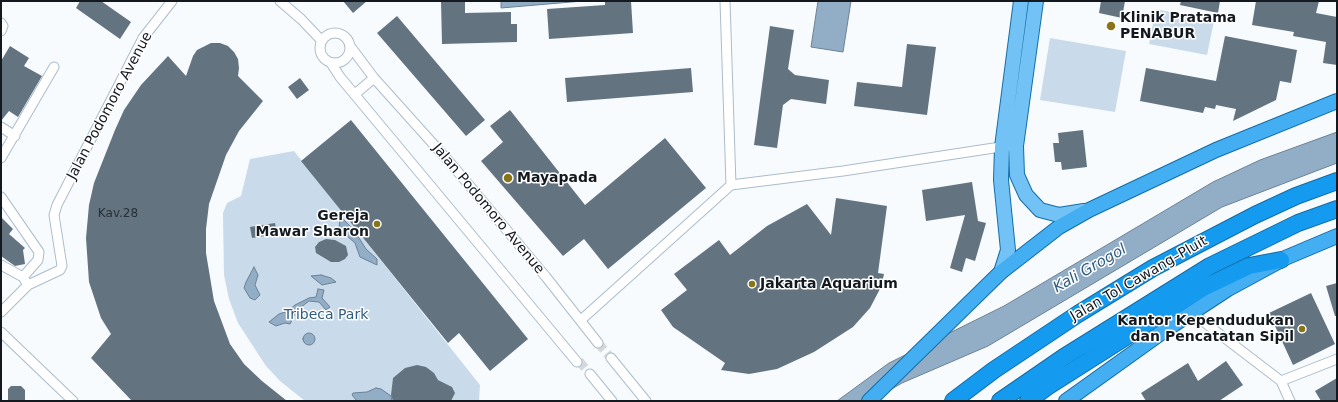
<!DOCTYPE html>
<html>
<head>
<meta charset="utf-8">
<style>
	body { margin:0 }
	#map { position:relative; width:1338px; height:402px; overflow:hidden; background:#f7fbfe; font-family:"DejaVu Sans",sans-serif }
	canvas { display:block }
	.frame { position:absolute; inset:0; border:2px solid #13191f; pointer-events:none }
</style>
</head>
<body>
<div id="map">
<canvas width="1338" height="402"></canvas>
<div class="frame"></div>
</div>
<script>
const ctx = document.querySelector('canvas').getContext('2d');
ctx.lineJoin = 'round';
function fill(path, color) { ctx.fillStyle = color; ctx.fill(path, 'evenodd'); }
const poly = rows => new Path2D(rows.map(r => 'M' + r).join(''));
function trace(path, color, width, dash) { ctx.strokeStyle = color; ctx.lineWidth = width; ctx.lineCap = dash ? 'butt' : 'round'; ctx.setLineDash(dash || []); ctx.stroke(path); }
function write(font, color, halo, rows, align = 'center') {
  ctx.font = font + ' "DejaVu Sans",sans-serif'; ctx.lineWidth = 3; ctx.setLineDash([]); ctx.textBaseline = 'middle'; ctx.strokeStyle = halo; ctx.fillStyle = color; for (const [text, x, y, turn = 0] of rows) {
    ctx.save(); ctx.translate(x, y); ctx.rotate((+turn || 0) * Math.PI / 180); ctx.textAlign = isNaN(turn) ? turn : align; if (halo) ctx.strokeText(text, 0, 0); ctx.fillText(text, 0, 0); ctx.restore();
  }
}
fill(poly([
	[1156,9,1214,21,1207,55,1149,44],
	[1050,38,1126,51,1115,112,1040,100],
	[294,151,480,385,479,401,305,401,280,381,266,366,238,323,229,299,224,275,223,213,227,203,241,196,250,159]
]), '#c9daea');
const water = poly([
	[501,1,583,1,501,8,501,1],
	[818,1,851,1,843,52,811,47,818,1],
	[1337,132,1337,163,1222,207,988,346,902,383,871,401,837,401,889,363,1004,306,1213,182,1260,160,1337,132],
	[340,218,342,218,354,230,366,249,377,259,377,265,360,257,355,243,339,229,340,218],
	[254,267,258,275,255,285,260,295,255,300,250,298,244,288,246,282,254,267],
	[321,275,331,278,336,282,322,285,311,276,321,275],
	[318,289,324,290,322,298,330,307,326,310,319,302,309,301,297,310,290,324,285,323,276,326,269,322,279,314,288,311,295,305,309,298,316,297,318,289],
	'303 339a6 6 0 1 1 12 0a6 6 0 1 1-12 0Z',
	[376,388,381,389,391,396,392,401,357,401,352,395,353,393,367,392,376,388]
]);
fill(water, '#92aec6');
trace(water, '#6c8194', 1);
fill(poly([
	[80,1,101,1,131,22,120,39,76,8],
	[343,1,367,1,353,13],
	[441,1,465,1,465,13,511,12,511,24,517,24,517,42,442,44],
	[605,1,631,1,633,33,549,39,547,9,605,5],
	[1101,1,1125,1,1122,18,1099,13],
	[1181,1,1220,1,1218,13,1180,5],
	[1256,1,1319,1,1316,13,1337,17,1337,65,1323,63,1326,42,1293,36,1294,32,1252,25],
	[397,16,485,120,466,136,377,33],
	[770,26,794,30,788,69,795,75,829,80,826,104,791,99,783,105,777,148,754,145],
	[1225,36,1297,50,1291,83,1280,81,1276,100,1233,121,1236,109,1216,105,1215,109,1205,107,1203,113,1140,101,1146,68,1216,81],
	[211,43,220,43,228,46,234,52,238,59,239,68,238,76,263,101,239,131,226,155,209,204,206,229,206,253,214,301,230,344,244,364,262,381,287,401,132,401,91,358,111,334,101,318,89,282,86,238,89,205,94,183,115,130,124,110,141,85,168,56,186,76,193,56,197,50],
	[907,44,936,47,927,115,854,106,857,82,902,87],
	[10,46,29,58,24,66,42,76,18,117,9,111,1,121,1,61],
	[691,68,693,92,567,102,565,78],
	[300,78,309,90,297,99,288,87],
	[510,110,585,205,665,138,706,188,608,269,584,239,563,256,481,161,503,142,490,126],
	[351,120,528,339,490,371,459,333,448,343,301,161],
	[1083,130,1087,167,1062,170,1061,162,1055,162,1053,143,1059,143,1058,133],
	[972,182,978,221,986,223,975,261,966,258,962,272,950,268,965,215,926,221,922,190],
	[836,198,887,206,878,273,884,274,881,287,870,308,853,327,814,352,777,369,749,374,721,370,725,363,673,327,661,310,687,290,674,274,719,240,730,255,767,226,807,204,831,235],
	[1,217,13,229,9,234,25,248,23,250,25,264,15,266,1,256],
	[275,223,277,234,252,238,250,227],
	[326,239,335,240,346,246,348,255,345,259,339,262,331,262,316,253,315,247,319,242],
	[1337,283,1337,316,1335,316,1326,286],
	[1311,293,1335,344,1293,365,1269,313],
	[1226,361,1243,385,1219,401,1146,401,1141,393,1188,363,1198,381],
	[417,365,426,367,434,373,438,380,452,387,455,393,451,401,393,401,391,395,393,378,405,368],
	[1337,378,1337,401,1321,401,1315,391],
	[11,386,21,386,25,390,25,401,8,401,8,389]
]), '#637380');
trace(poly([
	[598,343,611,358],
	[579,361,590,374]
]), '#d5d9dd', 9, [9, 4.5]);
const minor = poly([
	[280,1,301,19,321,40],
	[725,1,731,185],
	[1,23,3,26,1,31],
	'320 48a15 15 0 1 1 30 0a15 15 0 1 1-30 0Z',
	[350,46,374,78,453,166,546,277,598,343],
	[331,63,340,77,577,362],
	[355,94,374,78],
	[1,127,15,136],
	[1,158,54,67],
	[1,197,39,252,38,260,23,277],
	[1,265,23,277,26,282],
	[1,312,28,285,60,270,62,266,54,215,57,205,143,38,172,1],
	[1192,313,1281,381,1290,401],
	[581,320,731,185,843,171,1007,146],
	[1,332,73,401],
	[611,358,646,401],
	[590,374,612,401],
	[1281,381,1337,359]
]);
const primary = poly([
	[1036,1,1016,146,1017,175,1026,195,1040,210,1059,215,1084,211],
	[1001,272,1008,250,1001,180,1002,147,1021,1]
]);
const trunk = poly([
	[869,401,1001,272,1059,227,1089,210,1216,150,1337,101],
	[1066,401,1161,333,1228,289,1285,258,1337,236]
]);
const motorway = poly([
	[953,401,994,370,1078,314,1153,268,1255,215,1296,196,1337,181],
	[1000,401,1064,357,1210,266,1298,223,1337,209],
	[1028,401,1047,387,1203,288,1249,266,1281,260]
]);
trace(minor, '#acbccb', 11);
trace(primary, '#146da6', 16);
trace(trunk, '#146da6', 16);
trace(motorway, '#146da6', 18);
trace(minor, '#fff', 9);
trace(primary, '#72c2f5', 14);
trace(trunk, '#43aef2', 14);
trace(motorway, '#149aee', 16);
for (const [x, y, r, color] of [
	[1111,26,5,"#897417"],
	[508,178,5,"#897417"],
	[377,224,4,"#897417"],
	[752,284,4,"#897417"],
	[1302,329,4,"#897417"]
]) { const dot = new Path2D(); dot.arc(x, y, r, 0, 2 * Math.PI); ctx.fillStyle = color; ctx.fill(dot); trace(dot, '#fff', 1.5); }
write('12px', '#273037', null, [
	["Kav.28",118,214]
]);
write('bold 14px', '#13191f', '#fff', [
	["Klinik Pratama",1120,18],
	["PENABUR",1120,34],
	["Mayapada",517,178],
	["Gereja",369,216,"right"],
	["Mawar Sharon",369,232,"right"],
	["Jakarta Aquarium",760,284],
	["Kantor Kependudukan",1294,321,"right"],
	["dan Pencatatan Sipil",1294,337,"right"]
], 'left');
write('14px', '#13191f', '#fff', [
	["Jalan Podomoro Avenue",110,106,-62],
	["Jalan Podomoro Avenue",488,209,50],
	["Jalan Tol Cawang–Pluit",1139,279,-30]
]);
write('14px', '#2f5c80', '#fff', [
	["Tribeca Park",326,315]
]);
write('italic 15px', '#305c80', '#fff', [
	["Kali Grogol",1090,269,-30]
]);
</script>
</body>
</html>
